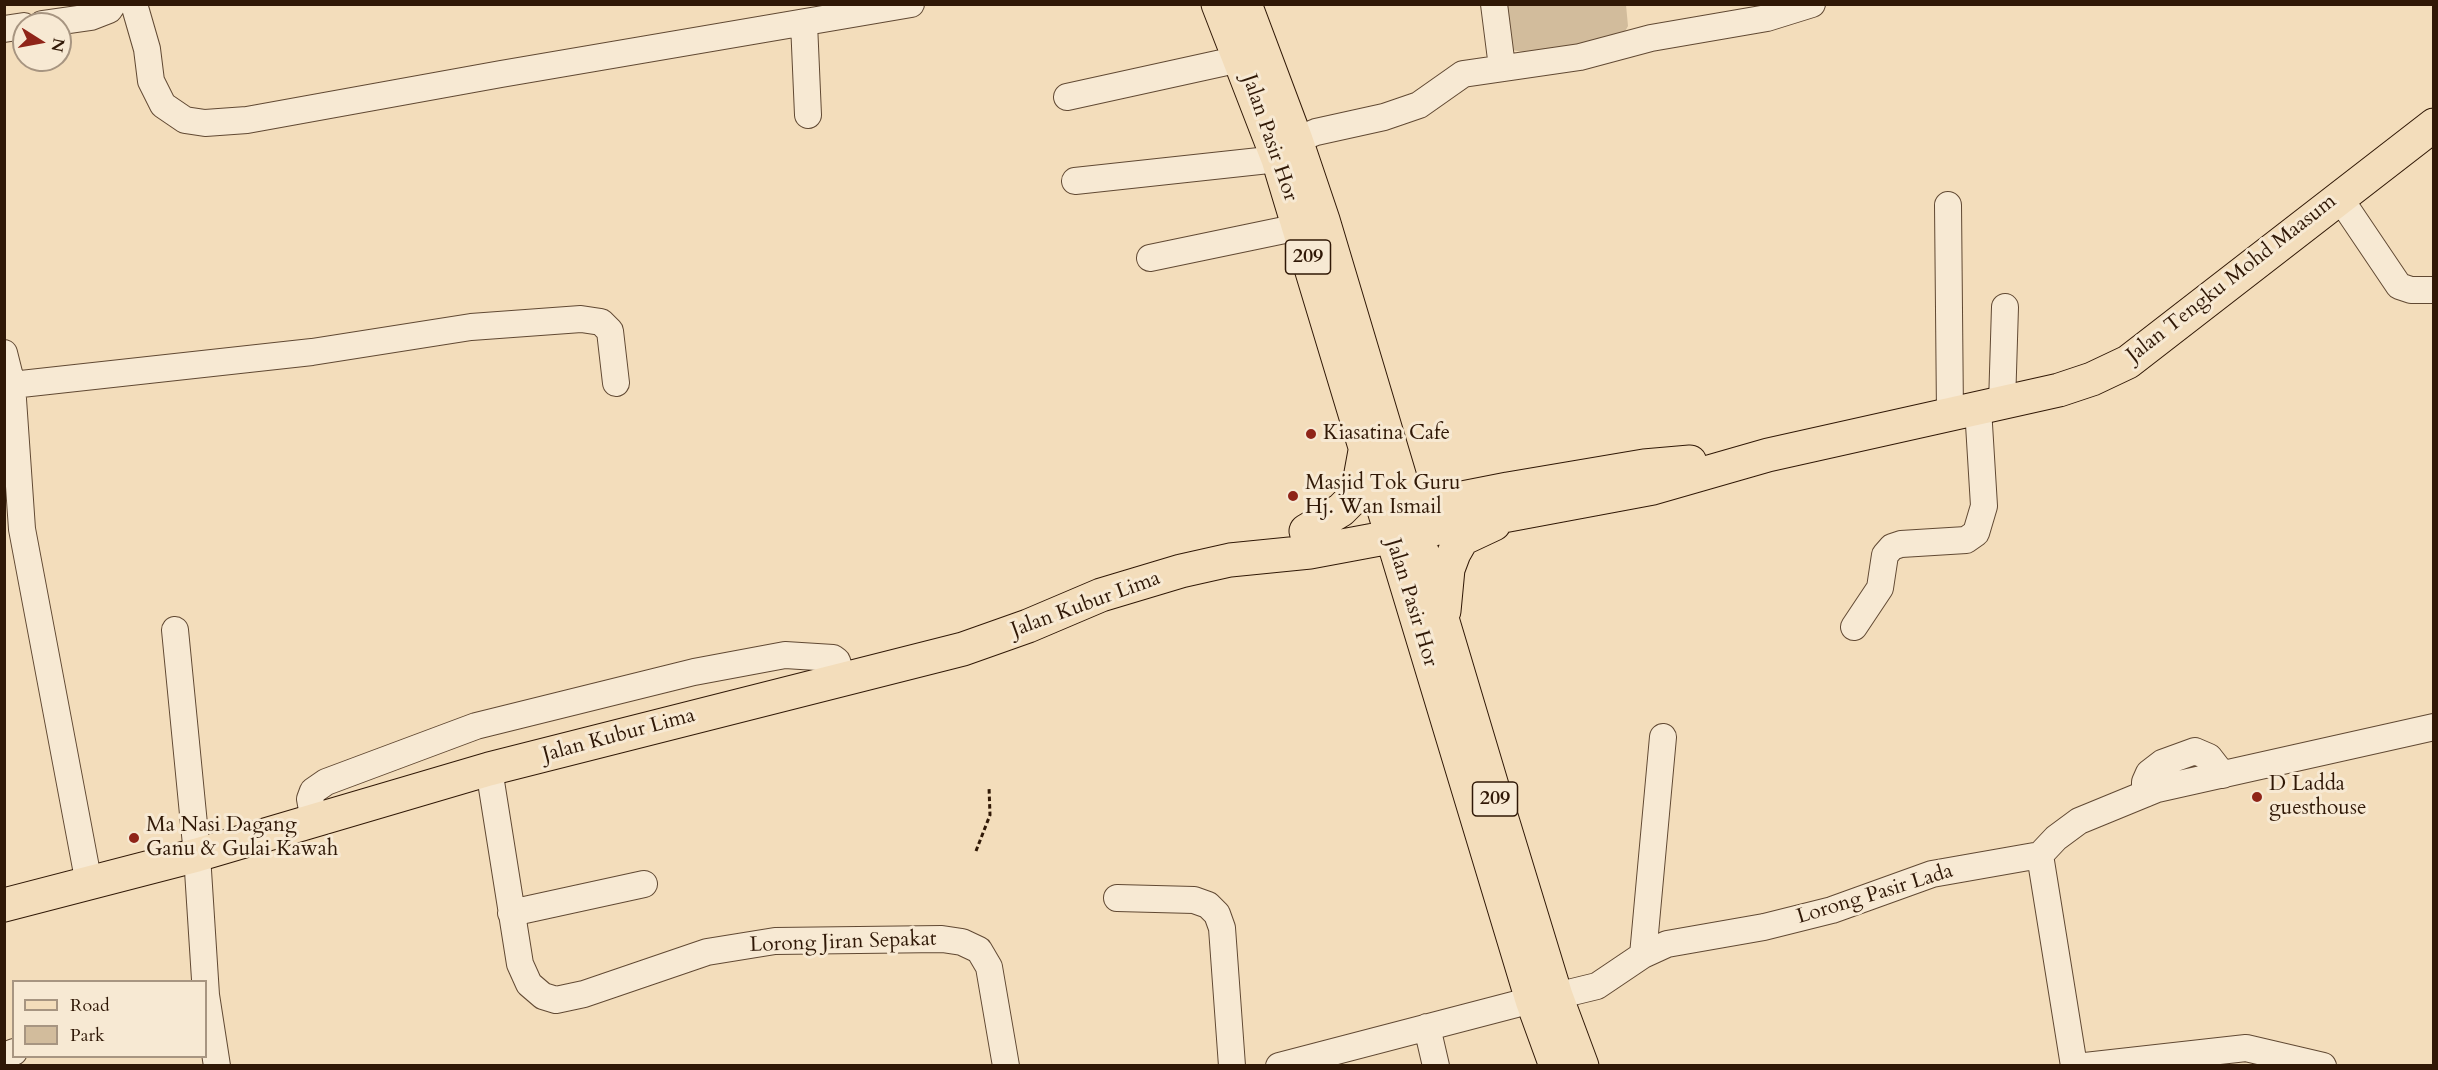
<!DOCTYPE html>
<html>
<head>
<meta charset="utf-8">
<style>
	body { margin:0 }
	#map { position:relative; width:2438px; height:1070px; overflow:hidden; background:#f3ddbb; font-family:Cardo,serif }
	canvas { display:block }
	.frame { position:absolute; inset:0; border:6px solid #301806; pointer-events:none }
	.legend { position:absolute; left:12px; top:980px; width:195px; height:78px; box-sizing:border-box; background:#f7e9d3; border:2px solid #a79581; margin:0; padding:8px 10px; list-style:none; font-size:18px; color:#301806 }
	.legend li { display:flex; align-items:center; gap:12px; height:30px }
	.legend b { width:30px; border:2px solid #a79581 }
	.north { position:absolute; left:12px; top:12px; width:60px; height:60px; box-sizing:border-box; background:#f7e9d3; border:2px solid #a79581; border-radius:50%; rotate:101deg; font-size:16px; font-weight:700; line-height:24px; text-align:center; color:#301806 }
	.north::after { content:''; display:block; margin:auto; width:21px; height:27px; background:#8f2418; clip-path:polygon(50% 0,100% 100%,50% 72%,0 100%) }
</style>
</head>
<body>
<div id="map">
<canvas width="2438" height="1070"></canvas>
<div class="frame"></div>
<ul class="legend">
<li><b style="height:8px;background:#f3ddbb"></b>Road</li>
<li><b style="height:16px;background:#d2bc9c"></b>Park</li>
</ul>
<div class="north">N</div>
</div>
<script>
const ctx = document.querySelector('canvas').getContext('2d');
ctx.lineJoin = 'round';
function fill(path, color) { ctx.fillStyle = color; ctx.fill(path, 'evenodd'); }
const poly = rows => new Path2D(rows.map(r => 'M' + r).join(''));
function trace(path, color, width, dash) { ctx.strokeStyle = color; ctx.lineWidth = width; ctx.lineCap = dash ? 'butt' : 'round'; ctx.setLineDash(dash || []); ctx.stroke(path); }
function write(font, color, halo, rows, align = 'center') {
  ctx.font = font + ' Cardo,serif'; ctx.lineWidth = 6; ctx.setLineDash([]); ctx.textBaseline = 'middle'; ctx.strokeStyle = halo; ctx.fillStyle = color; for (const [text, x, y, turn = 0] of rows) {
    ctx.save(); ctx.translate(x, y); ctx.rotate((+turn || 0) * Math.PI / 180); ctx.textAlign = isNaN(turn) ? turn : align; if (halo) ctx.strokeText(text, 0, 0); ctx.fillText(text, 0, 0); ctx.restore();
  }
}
fill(poly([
	[1499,5,1626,5,1628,26,1622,37,1529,53,1506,49]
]), '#d2bc9c');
const minor = poly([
	[134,4,147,49,151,81,163,105,185,120,205,123,247,120,501,74,911,4],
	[1494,4,1502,67],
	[804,23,808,115],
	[42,24,91,17,109,10,113,4],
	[4,29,24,26],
	[1067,97,1240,59],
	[1296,140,1316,132,1384,117,1419,105,1463,74,1580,57,1651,38,1767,18,1812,4],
	[1075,181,1278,159],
	[2339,197,2399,286,2411,290,2434,290],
	[1948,205,1950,415],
	[1150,258,1299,227],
	[4,353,12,385,22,529,89,884],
	[12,385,312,352,471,327,581,319,601,322,610,331,616,383],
	[2002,404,2005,307],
	[1854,627,1880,588,1885,555,1892,547,1901,544,1966,540,1976,533,1984,506,1978,408],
	[175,630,197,855,206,995,217,1066],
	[489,769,520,964,529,984,543,996,556,1000,584,994,707,952,775,941,942,939,962,942,979,950,989,967,1006,1066],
	[2145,794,2145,782,2149,773,2162,763,2195,751,2209,757,2223,775],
	[314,821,310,799,313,791,326,782,476,726,694,672,785,655,833,658,837,661,843,679],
	[2040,855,2074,1066],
	[1117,898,1194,900,1208,905,1217,914,1222,928,1232,1066],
	[511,913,644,884],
	[1643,955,1663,737],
	[1556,996,1597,986,1643,955,1667,944,1764,927,1832,910,1932,874,2040,855,2056,838,2079,821,2157,789,2434,727],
	[1427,1027,1436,1066],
	[4,1056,14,1052],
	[1279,1066,1532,1000],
	[2085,1066,2246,1048,2323,1066]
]);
const major = poly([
	[1218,4,1278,159,1532,1000,1556,1066],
	[1245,4,1296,140,1323,220,1501,816,1556,996,1582,1066],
	[1386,513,1508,489,1644,466,1690,462],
	[1306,531,1341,510,1352,499,1359,484,1365,451],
	[1444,611,1448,569,1454,553,1462,539,1494,524],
	[4,905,197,855,489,769,963,649,1028,626,1101,595,1181,571,1230,560,1310,552,1653,488,1768,455,2059,390,2092,379,2128,362,2434,125]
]);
trace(minor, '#614933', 28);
trace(major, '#301806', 35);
trace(poly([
	[976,851,990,815,989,787]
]), '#301806', 3, [4.5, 3]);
trace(minor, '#f7e9d3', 26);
trace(major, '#f3ddbb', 33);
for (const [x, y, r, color] of [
	[1311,434,6,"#8f2418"],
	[1293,496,6,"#8f2418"],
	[2257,797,6,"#8f2418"],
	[134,838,6,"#8f2418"]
]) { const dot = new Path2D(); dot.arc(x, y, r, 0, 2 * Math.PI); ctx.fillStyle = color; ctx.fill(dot); trace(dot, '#f7e9d3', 2); }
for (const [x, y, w] of [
	[1308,257,45],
	[1495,799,45]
]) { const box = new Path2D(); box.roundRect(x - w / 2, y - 17, w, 34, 4.5); ctx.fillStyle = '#f7e9d3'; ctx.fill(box); trace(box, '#301806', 1.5); }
write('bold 20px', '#301806', null, [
	["209",1308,257],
	["209",1495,799]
]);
write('21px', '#301806', '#f7e9d3', [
	["Jalan Pasir Hor",1269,138,71],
	["Jalan Tengku Mohd Maasum",2232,279,-38],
	["Jalan Pasir Hor",1411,603,73],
	["Jalan Kubur Lima",1086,605,-20],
	["Jalan Kubur Lima",619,736,-15],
	["Lorong Pasir Lada",1875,895,-17],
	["Lorong Jiran Sepakat",843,943,-2]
]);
write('21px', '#301806', '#f7e9d3', [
	["Kiasatina Cafe",1323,434],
	["Masjid Tok Guru",1305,484],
	["Hj. Wan Ismail",1305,508],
	["D Ladda",2269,785],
	["guesthouse",2269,809],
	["Ma Nasi Dagang",146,826],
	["Ganu & Gulai Kawah",146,850]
], 'left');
</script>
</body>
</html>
